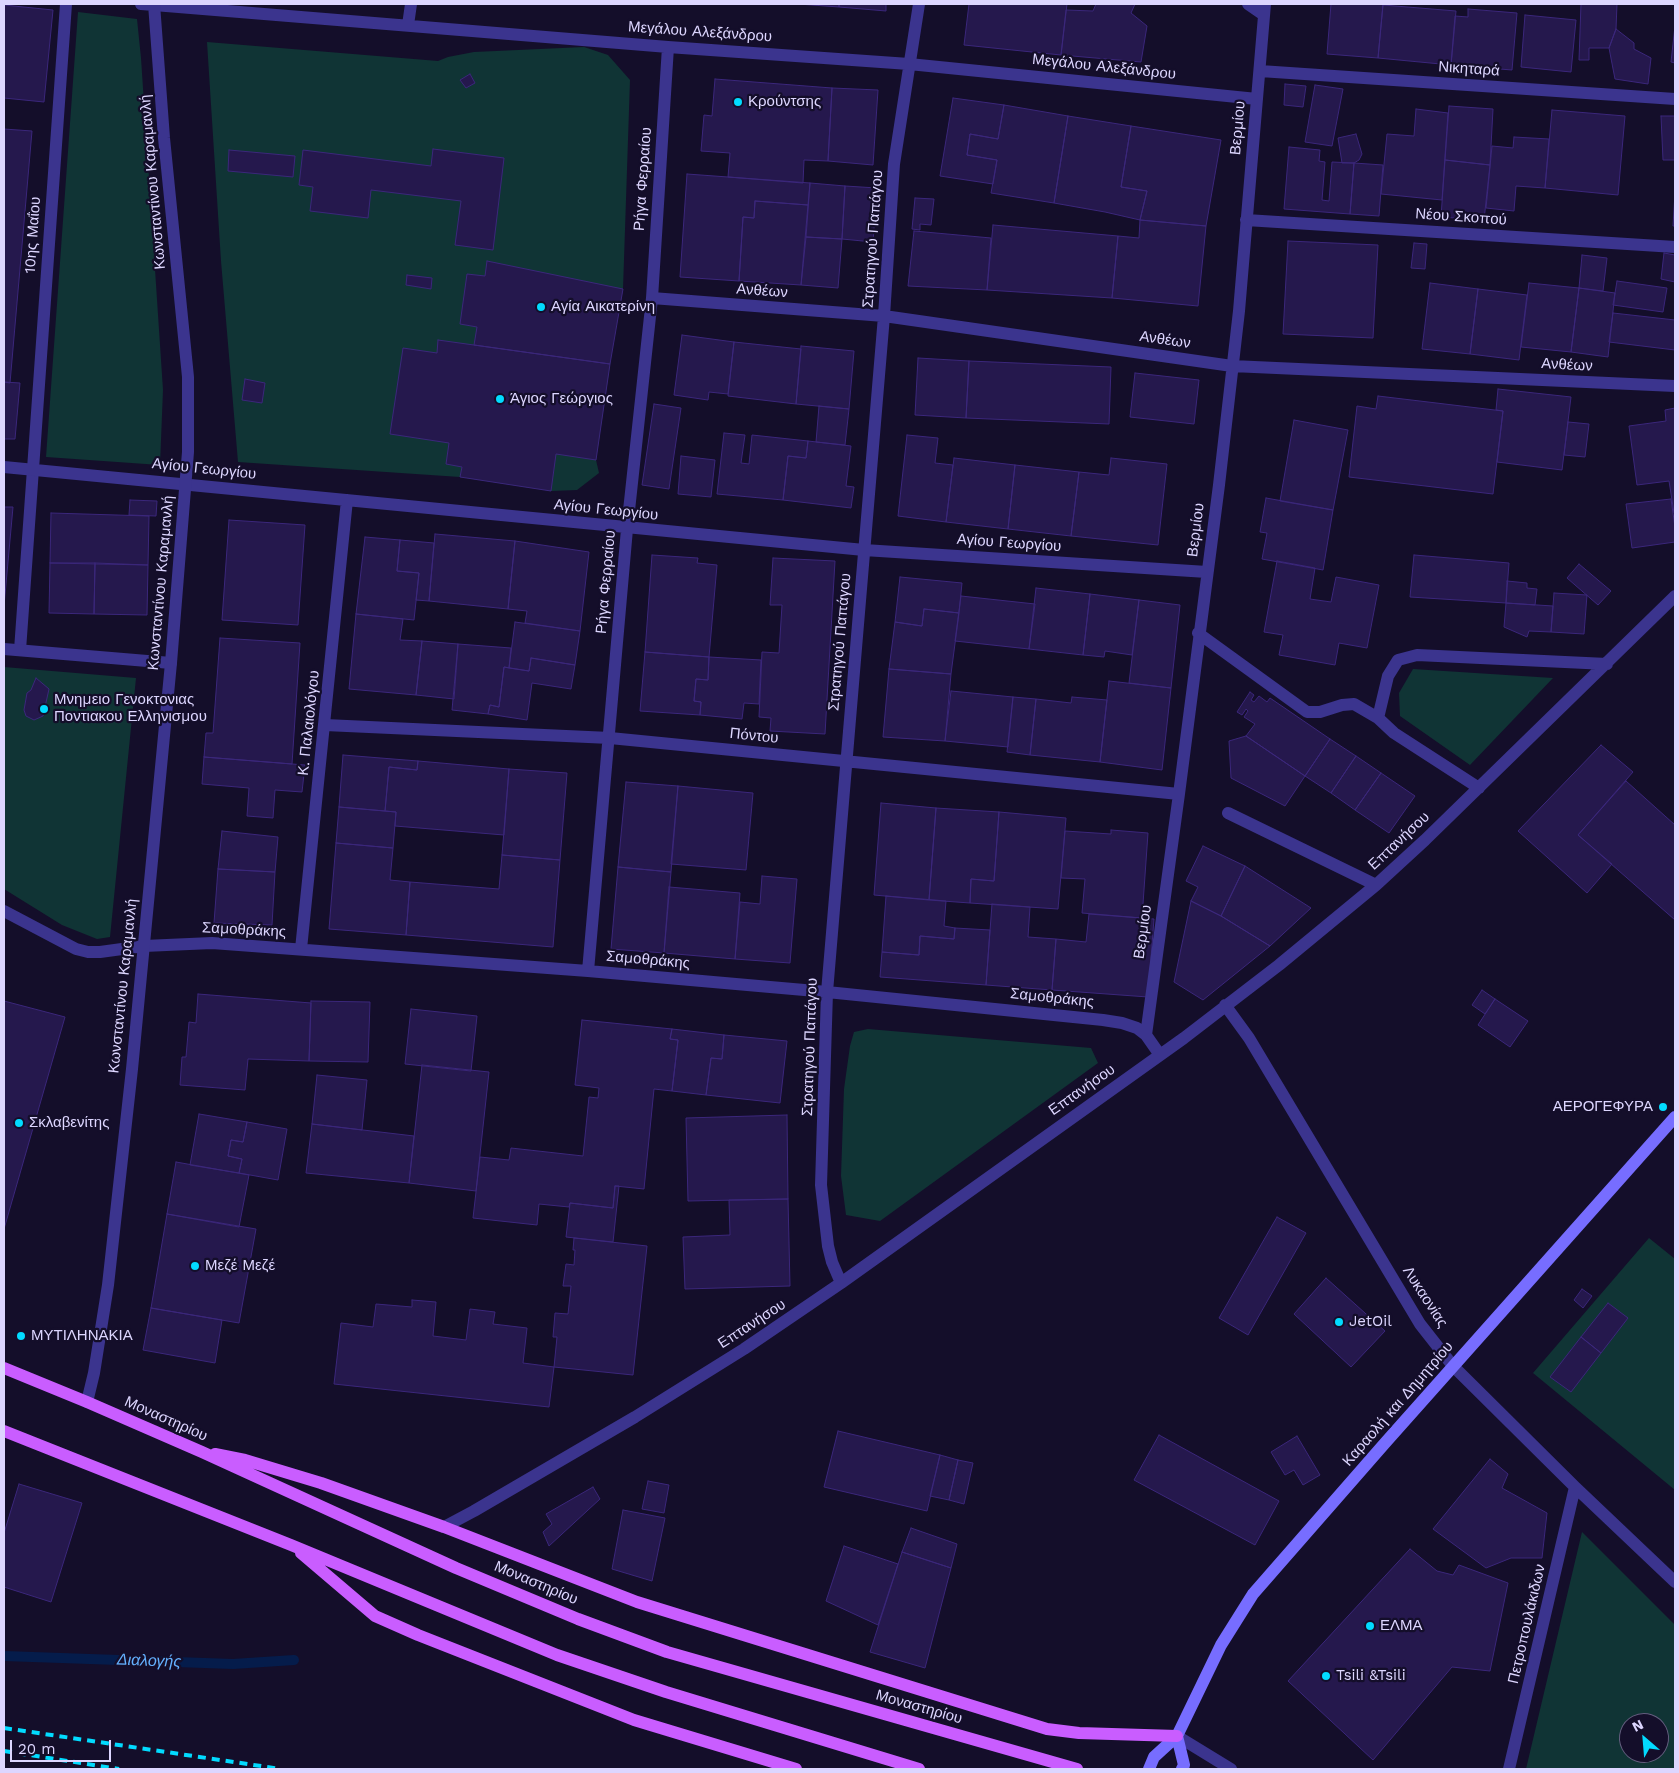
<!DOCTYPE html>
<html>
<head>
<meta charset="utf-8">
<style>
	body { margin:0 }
	#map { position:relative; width:1679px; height:1773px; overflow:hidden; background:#140e2a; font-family:"Work Sans",sans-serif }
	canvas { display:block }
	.frame { position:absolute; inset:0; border:5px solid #ddd6ff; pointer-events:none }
	.north { position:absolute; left:1619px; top:1713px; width:50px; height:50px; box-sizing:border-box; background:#140e2a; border:1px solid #645e7f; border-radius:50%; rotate:333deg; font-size:14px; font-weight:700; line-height:20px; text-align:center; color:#ddd6ff }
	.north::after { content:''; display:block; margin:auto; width:18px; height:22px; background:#02dbff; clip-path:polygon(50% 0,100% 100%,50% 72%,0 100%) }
	.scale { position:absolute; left:10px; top:1740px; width:101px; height:22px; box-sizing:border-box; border:2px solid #ddd6ff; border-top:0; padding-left:6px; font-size:15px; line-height:18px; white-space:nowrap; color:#ddd6ff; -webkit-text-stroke:4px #140e2a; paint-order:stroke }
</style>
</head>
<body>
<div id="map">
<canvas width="1679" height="1773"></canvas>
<div class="frame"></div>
<div class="north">N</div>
<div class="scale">20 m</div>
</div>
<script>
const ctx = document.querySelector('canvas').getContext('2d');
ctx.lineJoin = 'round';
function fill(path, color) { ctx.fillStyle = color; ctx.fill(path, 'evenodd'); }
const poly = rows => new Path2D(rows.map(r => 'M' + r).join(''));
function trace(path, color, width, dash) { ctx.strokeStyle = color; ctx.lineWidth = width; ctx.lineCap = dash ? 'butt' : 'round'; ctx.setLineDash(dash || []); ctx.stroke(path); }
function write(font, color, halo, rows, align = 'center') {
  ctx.font = font + ' "Work Sans",sans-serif'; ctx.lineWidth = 4.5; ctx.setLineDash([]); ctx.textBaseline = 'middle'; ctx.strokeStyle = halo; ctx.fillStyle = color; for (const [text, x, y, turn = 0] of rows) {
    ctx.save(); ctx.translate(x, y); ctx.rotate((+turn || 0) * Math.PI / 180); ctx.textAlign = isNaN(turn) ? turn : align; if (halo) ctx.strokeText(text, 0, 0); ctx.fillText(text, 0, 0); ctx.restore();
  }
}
fill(poly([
	[78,12,137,19,141,58,163,390,160,465,46,457],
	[207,42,438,61,448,57,474,52,584,47,608,55,630,80,623,289,614,338,596,460,599,473,577,490,551,491,460,477,238,462,221,261],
	[4,667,136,678,110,937,97,939,62,925,4,889],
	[1413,669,1553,678,1470,765,1400,716,1399,693],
	[868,1029,1091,1048,1098,1063,880,1221,846,1215,841,1176,844,1089,850,1046,854,1032],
	[1649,1238,1675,1259,1675,1490,1533,1373],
	[1582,1532,1675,1625,1675,1769,1526,1769],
	[1629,1723,1659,1723,1659,1753,1629,1753]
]), '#103435');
trace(poly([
	[4,1656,233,1664,294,1660]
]), '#051c4b', 10);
const building = poly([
	[798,4,839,4,839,7,798,4],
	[839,4,886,4,886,11,839,7,839,4],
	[969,4,1067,4,1061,55,964,45,969,4],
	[1096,4,1135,4,1131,13,1147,26,1141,62,1061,55,1066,10,1093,11,1096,4],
	[1331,4,1383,4,1378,58,1327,54,1331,4],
	[1581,4,1617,4,1616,29,1609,48,1589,48,1589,60,1579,60,1581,4],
	[4,5,53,10,44,102,4,98,4,5],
	[1383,5,1456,11,1451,65,1378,58,1383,5],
	[1468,9,1517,13,1512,70,1451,65,1455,16,1468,17,1468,9],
	[1525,15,1576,20,1571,72,1521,67,1525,15],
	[1675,26,1675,63,1671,62,1675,26],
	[1616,29,1634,43,1634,49,1651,58,1648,84,1615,79,1609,48,1616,29],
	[470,74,475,83,466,88,460,80,470,74],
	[715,79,832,88,828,161,804,160,803,183,728,177,730,153,701,151,704,115,712,116,715,79],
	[1285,84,1306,86,1303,107,1284,105,1285,84],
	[1315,85,1343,89,1332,146,1305,142,1315,85],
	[832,88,878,90,873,165,828,161,832,88],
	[953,98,1004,105,998,139,970,134,967,155,997,160,993,184,940,176,953,98],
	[1004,105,1068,116,1054,203,991,193,997,160,967,155,970,134,998,139,1004,105],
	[1449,106,1493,109,1490,165,1445,160,1449,106],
	[1416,109,1448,113,1442,200,1381,194,1387,134,1414,136,1416,109],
	[1552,110,1625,116,1618,195,1545,188,1552,110],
	[1068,116,1131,126,1121,187,1147,191,1140,220,1105,212,1054,203,1068,116],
	[1661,116,1675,116,1675,160,1663,160,1661,116],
	[1131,126,1221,140,1206,226,1140,220,1147,191,1121,187,1131,126],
	[4,129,32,131,10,383,4,382,4,129],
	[1356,134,1362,154,1359,160,1354,163,1342,163,1338,138,1356,134],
	[1514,137,1549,139,1545,188,1516,186,1514,211,1486,208,1492,146,1513,148,1514,137],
	[1289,147,1320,150,1319,161,1325,162,1322,200,1329,201,1332,162,1354,163,1350,214,1284,209,1289,147],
	[433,149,504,158,493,250,455,245,461,201,371,190,368,218,310,211,313,187,299,185,303,150,431,166,433,149],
	[229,150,295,156,293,177,228,171,229,150],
	[1445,160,1490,165,1484,220,1441,217,1445,160],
	[1354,163,1383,165,1379,216,1350,214,1354,163],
	[687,174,810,183,808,205,755,201,754,218,743,217,739,281,680,277,687,174],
	[810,183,845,186,842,239,806,237,810,183],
	[845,186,877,188,873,242,842,239,845,186],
	[1675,193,1675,226,1673,226,1675,193],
	[915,198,934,199,931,225,920,224,920,230,912,229,915,198],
	[755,201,808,205,801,285,739,281,743,217,754,218,755,201],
	[1140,220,1206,226,1198,306,1112,298,1118,236,1139,238,1140,220],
	[993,225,1118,236,1112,298,987,290,993,225],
	[914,231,991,238,987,290,908,286,914,231],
	[806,237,842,239,838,288,801,285,806,237],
	[1288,241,1378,245,1373,338,1283,334,1288,241],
	[1414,243,1427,244,1425,269,1411,268,1414,243],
	[1664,253,1675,255,1675,282,1661,279,1664,253],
	[1582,255,1607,258,1603,291,1579,288,1582,255],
	[487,261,623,289,610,364,474,345,477,327,460,324,467,274,485,276,487,261],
	[407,275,432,278,431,289,406,285,407,275],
	[1617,281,1667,288,1663,312,1613,305,1617,281],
	[1430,283,1478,289,1470,354,1422,349,1430,283],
	[1529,283,1579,288,1571,352,1521,347,1529,283],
	[1579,288,1615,293,1608,357,1571,352,1579,288],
	[1478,289,1527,295,1519,360,1470,354,1478,289],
	[1613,313,1675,320,1675,350,1609,342,1613,313],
	[682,335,734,342,728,394,709,392,708,400,674,395,682,335],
	[438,340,610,364,596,460,556,454,551,491,460,477,462,467,446,464,449,443,390,434,403,348,437,353,438,340],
	[734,342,801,349,796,404,728,396,734,342],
	[801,346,854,351,849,409,796,404,801,346],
	[918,358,969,361,966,418,915,415,918,358],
	[969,361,1111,367,1109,424,966,418,969,361],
	[1135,373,1199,380,1194,424,1130,417,1135,373],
	[245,379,265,383,262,403,242,400,245,379],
	[4,382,20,383,15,439,4,439,4,382],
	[1498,389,1571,397,1562,470,1497,462,1503,411,1496,410,1498,389],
	[1378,396,1503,411,1493,494,1349,477,1357,406,1376,409,1378,396],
	[654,404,681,408,669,489,642,485,654,404],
	[819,406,849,409,845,445,816,442,819,406],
	[1675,408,1675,513,1674,513,1669,481,1637,485,1629,426,1666,421,1665,410,1675,408],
	[1294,420,1348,430,1333,510,1280,501,1294,420],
	[1568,422,1589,424,1585,457,1564,455,1568,422],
	[724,433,745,435,741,463,749,464,752,435,808,441,806,458,788,456,783,500,717,494,724,433],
	[907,435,938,438,935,463,953,465,946,522,898,516,907,435],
	[808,441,851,446,846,486,854,487,851,508,783,500,788,456,806,458,808,441],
	[681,456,715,460,711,497,678,494,681,456],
	[954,458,1015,465,1008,529,946,522,954,458],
	[1111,458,1167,464,1158,545,1071,536,1079,472,1109,475,1111,458],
	[1015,465,1079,472,1071,536,1008,529,1015,465],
	[1266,498,1333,510,1323,570,1262,559,1267,533,1260,532,1266,498],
	[1671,499,1675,527,1675,542,1632,548,1626,504,1671,499],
	[130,500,157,501,156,516,129,515,130,500],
	[4,507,13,507,4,606,4,507],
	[51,513,149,516,148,565,50,563,51,513],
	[229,520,305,525,298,625,222,620,229,520],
	[435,534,515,541,508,609,429,601,435,534],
	[365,537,400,540,397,571,419,573,414,620,356,614,365,537],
	[400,540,434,543,429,601,416,600,419,573,397,571,400,540],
	[515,541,589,552,580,631,525,623,527,611,508,609,515,541],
	[652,555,698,558,697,563,717,565,709,657,645,652,652,555],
	[1414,555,1509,563,1506,603,1410,597,1414,555],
	[773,558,835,561,825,734,770,731,771,718,759,717,762,652,779,653,782,605,770,605,773,558],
	[1277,561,1315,568,1310,599,1331,602,1336,577,1379,585,1367,648,1339,643,1335,665,1279,655,1283,635,1264,632,1277,561],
	[50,563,95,563,94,614,49,613,50,563],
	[95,563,148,565,147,615,94,614,95,563],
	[1579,564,1611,591,1598,605,1567,578,1579,564],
	[900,577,962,583,959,613,924,609,922,626,895,622,900,577],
	[1507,581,1527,583,1527,588,1537,589,1535,605,1506,603,1507,581],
	[1036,588,1090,594,1083,655,1029,649,1036,588],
	[1554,593,1587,595,1584,634,1551,632,1554,593],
	[1090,594,1139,600,1132,655,1105,651,1104,657,1083,655,1090,594],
	[961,596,1035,604,1029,649,955,641,961,596],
	[1139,600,1180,605,1171,688,1129,683,1139,600],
	[1506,603,1553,606,1551,632,1529,631,1527,637,1504,627,1506,603],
	[924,609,959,613,951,674,889,669,895,622,922,626,924,609],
	[356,614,403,619,400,640,422,641,416,695,349,689,356,614],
	[515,622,580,631,575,665,531,658,529,671,509,668,515,622],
	[220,638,300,643,292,764,204,757,206,733,213,733,220,638],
	[422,641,458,644,454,699,416,695,422,641],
	[458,644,511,648,509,668,504,667,499,707,490,705,488,714,452,710,458,644],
	[645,652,709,657,708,680,696,679,694,701,701,702,700,715,640,711,645,652],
	[709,657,761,660,759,704,744,703,742,719,700,715,701,702,694,701,696,679,708,680,709,657],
	[531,658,575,665,571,689,532,683,527,720,488,714,490,705,499,707,504,667,529,671,531,658],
	[889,669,951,674,945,741,883,737,889,669],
	[36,678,49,689,43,716,34,720,26,716,24,710,27,693,31,690,36,678],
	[1109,681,1171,688,1162,770,1100,762,1109,681],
	[951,691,1013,697,1008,747,945,741,951,691],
	[1250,692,1254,695,1251,700,1254,702,1259,696,1267,702,1270,698,1330,739,1305,776,1246,736,1255,724,1244,717,1248,711,1246,709,1242,715,1237,712,1250,692],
	[1013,697,1036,699,1030,755,1007,752,1013,697],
	[1072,697,1107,700,1100,762,1030,755,1036,699,1071,703,1072,697],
	[1246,736,1305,776,1285,806,1231,778,1229,741,1246,736],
	[1330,739,1356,756,1331,793,1305,776,1330,739],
	[1601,745,1633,772,1578,835,1612,864,1587,893,1518,831,1601,745],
	[343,755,418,761,417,770,389,767,385,811,339,807,343,755],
	[1356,756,1381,773,1355,810,1331,793,1356,756],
	[204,757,305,765,302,792,275,790,273,818,247,816,249,788,202,784,204,757],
	[418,761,509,769,504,835,395,826,396,812,385,811,389,767,417,770,418,761],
	[509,769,567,773,560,860,502,855,509,769],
	[1381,773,1415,796,1389,833,1355,810,1381,773],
	[1626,781,1675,825,1675,920,1578,835,1626,781],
	[626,782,678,786,671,872,618,867,626,782],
	[678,786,753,793,746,870,671,864,678,786],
	[881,803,936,808,929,900,874,895,881,803],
	[339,807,396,812,393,848,336,843,339,807],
	[936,808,999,812,994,881,971,879,970,903,929,900,936,808],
	[999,812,1066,818,1058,909,970,903,971,879,994,881,999,812],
	[1111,830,1148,833,1142,918,1082,913,1085,879,1061,878,1065,831,1111,834,1111,830],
	[222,831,278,837,275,872,218,869,222,831],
	[336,843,393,848,390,880,410,882,406,935,329,929,336,843],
	[1203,846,1245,866,1221,916,1191,901,1198,887,1186,881,1203,846],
	[502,855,560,860,553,947,406,935,410,882,499,889,502,855],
	[1245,866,1311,908,1270,946,1221,916,1245,866],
	[618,867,671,872,664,953,611,949,618,867],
	[218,869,275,872,272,925,214,923,218,869],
	[762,876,797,879,790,963,735,959,740,902,760,904,762,876],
	[669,887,740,893,735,959,664,953,669,887],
	[886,896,946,901,944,926,955,928,954,939,920,936,919,955,882,952,886,896],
	[1191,901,1221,916,1270,946,1203,1000,1174,982,1191,901],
	[992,904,1030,907,1028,937,1056,939,1052,990,986,985,992,904],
	[1089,914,1154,919,1148,997,1052,990,1056,939,1086,942,1089,914],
	[955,928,990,930,986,985,880,977,882,952,919,955,920,936,954,939,955,928],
	[1482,990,1495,999,1485,1014,1472,1005,1482,990],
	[198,994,311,1003,309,1061,248,1059,245,1090,180,1085,182,1057,186,1057,189,1022,196,1023,198,994],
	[1495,999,1528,1021,1510,1047,1478,1025,1495,999],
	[4,1001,65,1017,4,1229,4,1001],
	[311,1001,370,1002,368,1062,309,1061,311,1001],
	[411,1009,477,1016,471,1071,405,1064,411,1009],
	[582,1020,672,1029,670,1039,678,1040,672,1091,654,1089,644,1189,615,1186,613,1208,570,1203,569,1207,539,1204,537,1225,473,1218,480,1157,509,1160,511,1148,583,1156,589,1097,598,1098,599,1088,575,1085,582,1020],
	[672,1029,724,1035,722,1059,711,1058,706,1095,672,1091,678,1040,670,1039,672,1029],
	[724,1035,787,1041,780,1103,706,1095,711,1058,722,1059,724,1035],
	[422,1065,489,1072,476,1191,409,1183,422,1065],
	[317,1075,367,1080,362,1130,312,1124,317,1075],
	[199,1114,247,1122,243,1142,231,1140,228,1156,242,1159,239,1173,190,1165,199,1114],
	[787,1115,788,1199,688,1201,686,1118,787,1115],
	[247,1122,287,1129,278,1180,239,1173,242,1159,228,1156,231,1140,243,1142,247,1122],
	[312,1124,414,1136,409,1183,306,1173,312,1124],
	[176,1162,249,1175,239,1227,167,1214,176,1162],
	[615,1186,619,1186,613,1242,566,1237,570,1203,613,1208,615,1186],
	[788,1199,790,1286,685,1289,683,1237,730,1235,729,1200,788,1199],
	[167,1214,256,1229,239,1323,151,1308,167,1214],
	[1277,1217,1306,1233,1248,1335,1219,1318,1277,1217],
	[574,1238,647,1246,633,1375,554,1367,557,1337,553,1337,555,1313,568,1314,571,1286,563,1286,566,1264,574,1265,575,1250,573,1250,574,1238],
	[1326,1278,1385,1331,1351,1367,1294,1314,1326,1278],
	[1582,1289,1592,1296,1583,1308,1574,1300,1582,1289],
	[412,1300,436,1302,433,1336,466,1340,470,1309,495,1312,493,1324,527,1328,523,1363,554,1367,549,1407,334,1384,341,1323,373,1327,376,1304,412,1307,412,1300],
	[1608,1303,1628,1318,1601,1353,1581,1337,1608,1303],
	[151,1308,222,1320,215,1363,143,1350,151,1308],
	[1581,1337,1601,1353,1571,1392,1550,1377,1581,1337],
	[838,1431,940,1455,927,1511,824,1487,838,1431],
	[1159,1435,1279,1501,1255,1545,1134,1480,1159,1435],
	[1297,1436,1320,1475,1303,1485,1294,1470,1285,1475,1271,1452,1297,1436],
	[940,1455,958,1460,949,1500,930,1496,940,1455],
	[1490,1459,1508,1474,1502,1488,1547,1513,1542,1558,1511,1558,1486,1568,1433,1529,1490,1459],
	[958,1460,973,1463,964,1504,949,1500,958,1460],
	[648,1481,669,1485,664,1513,642,1509,648,1481],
	[19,1484,82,1503,51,1602,4,1587,4,1533,19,1484],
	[593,1487,600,1499,549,1546,543,1532,552,1524,546,1514,593,1487],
	[623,1510,665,1518,652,1581,612,1569,623,1510],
	[911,1528,957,1544,951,1568,902,1552,911,1528],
	[844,1546,898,1564,878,1625,826,1601,844,1546],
	[1410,1549,1437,1571,1453,1575,1459,1565,1508,1583,1490,1671,1452,1667,1373,1760,1288,1681,1410,1549],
	[902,1552,951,1568,925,1668,870,1652,902,1552]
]);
fill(building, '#25184d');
trace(building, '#3b277b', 1);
trace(poly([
	[20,650,33,469]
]), '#3b348e', 12);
trace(poly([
	[1248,4,1264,15],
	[154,5,668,47,909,64,1257,99],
	[408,25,411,4],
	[1260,71,1675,99],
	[1246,220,1675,247],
	[652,298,884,316,1232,366,1675,386],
	[4,467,864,550,1207,572],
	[33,469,66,4],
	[1198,633,1307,712,1320,712,1342,705,1354,704,1378,718],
	[4,649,171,663],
	[325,725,610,738,1179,794],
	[1479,788,1394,733,1378,718,1388,676,1398,660,1417,655,1607,664],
	[1228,813,1376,885],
	[4,911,76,949,88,952,100,952,144,946,212,943,588,971,827,992,1103,1020,1122,1023,1137,1028,1146,1035],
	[301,949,347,500],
	[588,971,627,529,652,298,668,47],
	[1225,1005,1249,1038,1420,1324,1453,1366,1575,1487,1675,1582],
	[1160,1055,1146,1035,1179,794,1219,485,1239,311,1265,4],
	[841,1283,832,1262,828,1246,821,1185,827,992,884,316,894,164,919,4],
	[444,1527,474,1511,635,1417,744,1349,841,1283,1184,1038,1279,965,1376,885,1425,840,1675,596],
	[1177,1736,1231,1769],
	[1509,1769,1575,1487]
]), '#3b348e', 12);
trace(poly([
	[141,4,154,5],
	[87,1402,94,1373,108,1285,132,1069,171,663,188,452,188,377,164,138,154,4]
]), '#3b348e', 12);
trace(poly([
	[1177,1736,1184,1765,1182,1769],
	[1149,1769,1154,1757,1177,1736,1221,1645,1253,1594,1385,1443,1675,1117]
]), '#776dff', 12);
trace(poly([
	[4,1368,87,1402,202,1452,456,1568,578,1619,667,1652,1077,1769],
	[4,1431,291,1545,557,1655,666,1692,919,1769],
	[215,1454,245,1460,321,1483,444,1527,637,1602,1047,1729,1079,1733,1177,1736],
	[301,1553,375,1616,418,1635,634,1720,796,1769]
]), '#c95dff', 12);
trace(poly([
	[4,1728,281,1769],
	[4,1751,119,1769]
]), '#02dbff', 4, [8, 6]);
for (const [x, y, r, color] of [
	[738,102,5,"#02dbff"],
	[541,307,5,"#02dbff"],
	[500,399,5,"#02dbff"],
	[44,709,5,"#02dbff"],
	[1663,1107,5,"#02dbff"],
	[19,1123,5,"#02dbff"],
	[195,1266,5,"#02dbff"],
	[1339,1322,5,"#02dbff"],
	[21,1336,5,"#02dbff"],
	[1370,1626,5,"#02dbff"],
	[1326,1676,5,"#02dbff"]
]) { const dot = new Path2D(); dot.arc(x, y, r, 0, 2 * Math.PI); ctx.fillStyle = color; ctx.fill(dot); trace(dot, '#140e2a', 2); }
write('15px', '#ddd6ff', '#140e2a', [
	["Μεγάλου Αλεξάνδρου",700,32,4],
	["Μεγάλου Αλεξάνδρου",1104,67,6],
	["Νικηταρά",1469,69,4],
	["Βερμίου",1238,128,-85],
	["Ρήγα Φερραίου",643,179,-86],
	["Κωνσταντίνου Καραμανλή",153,182,-95],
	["Νέου Σκοπού",1461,217,4],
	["10ης Μαΐου",33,235,-86],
	["Στρατηγού Παπάγου",873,239,-86],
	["Ανθέων",762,291,4],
	["Ανθέων",1165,340,8],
	["Ανθέων",1567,365,3],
	["Αγίου Γεωργίου",204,469,6],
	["Αγίου Γεωργίου",606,510,6],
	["Βερμίου",1196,530,-83],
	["Αγίου Γεωργίου",1009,543,4],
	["Ρήγα Φερραίου",606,582,-85],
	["Κωνσταντίνου Καραμανλή",161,583,-85],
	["Στρατηγού Παπάγου",840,642,-85],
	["Κ. Παλαιολόγου",309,723,-84],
	["Πόντου",754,736,6],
	["Επτανήσου",1399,841,-43],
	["Σαμοθράκης",244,930,3],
	["Βερμίου",1143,932,-82],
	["Σαμοθράκης",648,960,5],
	["Κωνσταντίνου Καραμανλή",123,986,-84],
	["Σαμοθράκης",1052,998,6],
	["Στρατηγού Παπάγου",810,1047,-88],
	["Επτανήσου",1082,1090,-35],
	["Λυκαονίας",1425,1297,57],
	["Επτανήσου",752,1324,-33],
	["Καραολή και Δημητρίου",1398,1404,-49],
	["Μοναστηρίου",166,1419,24],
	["Μοναστηρίου",536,1583,23],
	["Πετροπουλάκιδων",1527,1624,-77],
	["Μοναστηρίου",919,1707,16]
]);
write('15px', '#ddd6ff', '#140e2a', [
	["Κρούντσης",748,102],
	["Αγία Αικατερίνη",551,307],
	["Άγιος Γεώργιος",510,399],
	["Μνημειο Γενοκτονιας",54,700],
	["Ποντιακου Ελληνισμου",54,717],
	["ΑΕΡΟΓΕΦΥΡΑ",1653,1107,"right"],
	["Σκλαβενίτης",29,1123],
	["Μεζέ Μεζέ",205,1266],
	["JetOil",1349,1322],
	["ΜΥΤΙΛΗΝΑΚΙΑ",31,1336],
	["ΕΛΜΑ",1380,1626],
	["Tsili &Tsili",1336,1676]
], 'left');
write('italic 16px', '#64b1ff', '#140e2a', [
	["Διαλογής",149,1661,2]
]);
</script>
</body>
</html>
